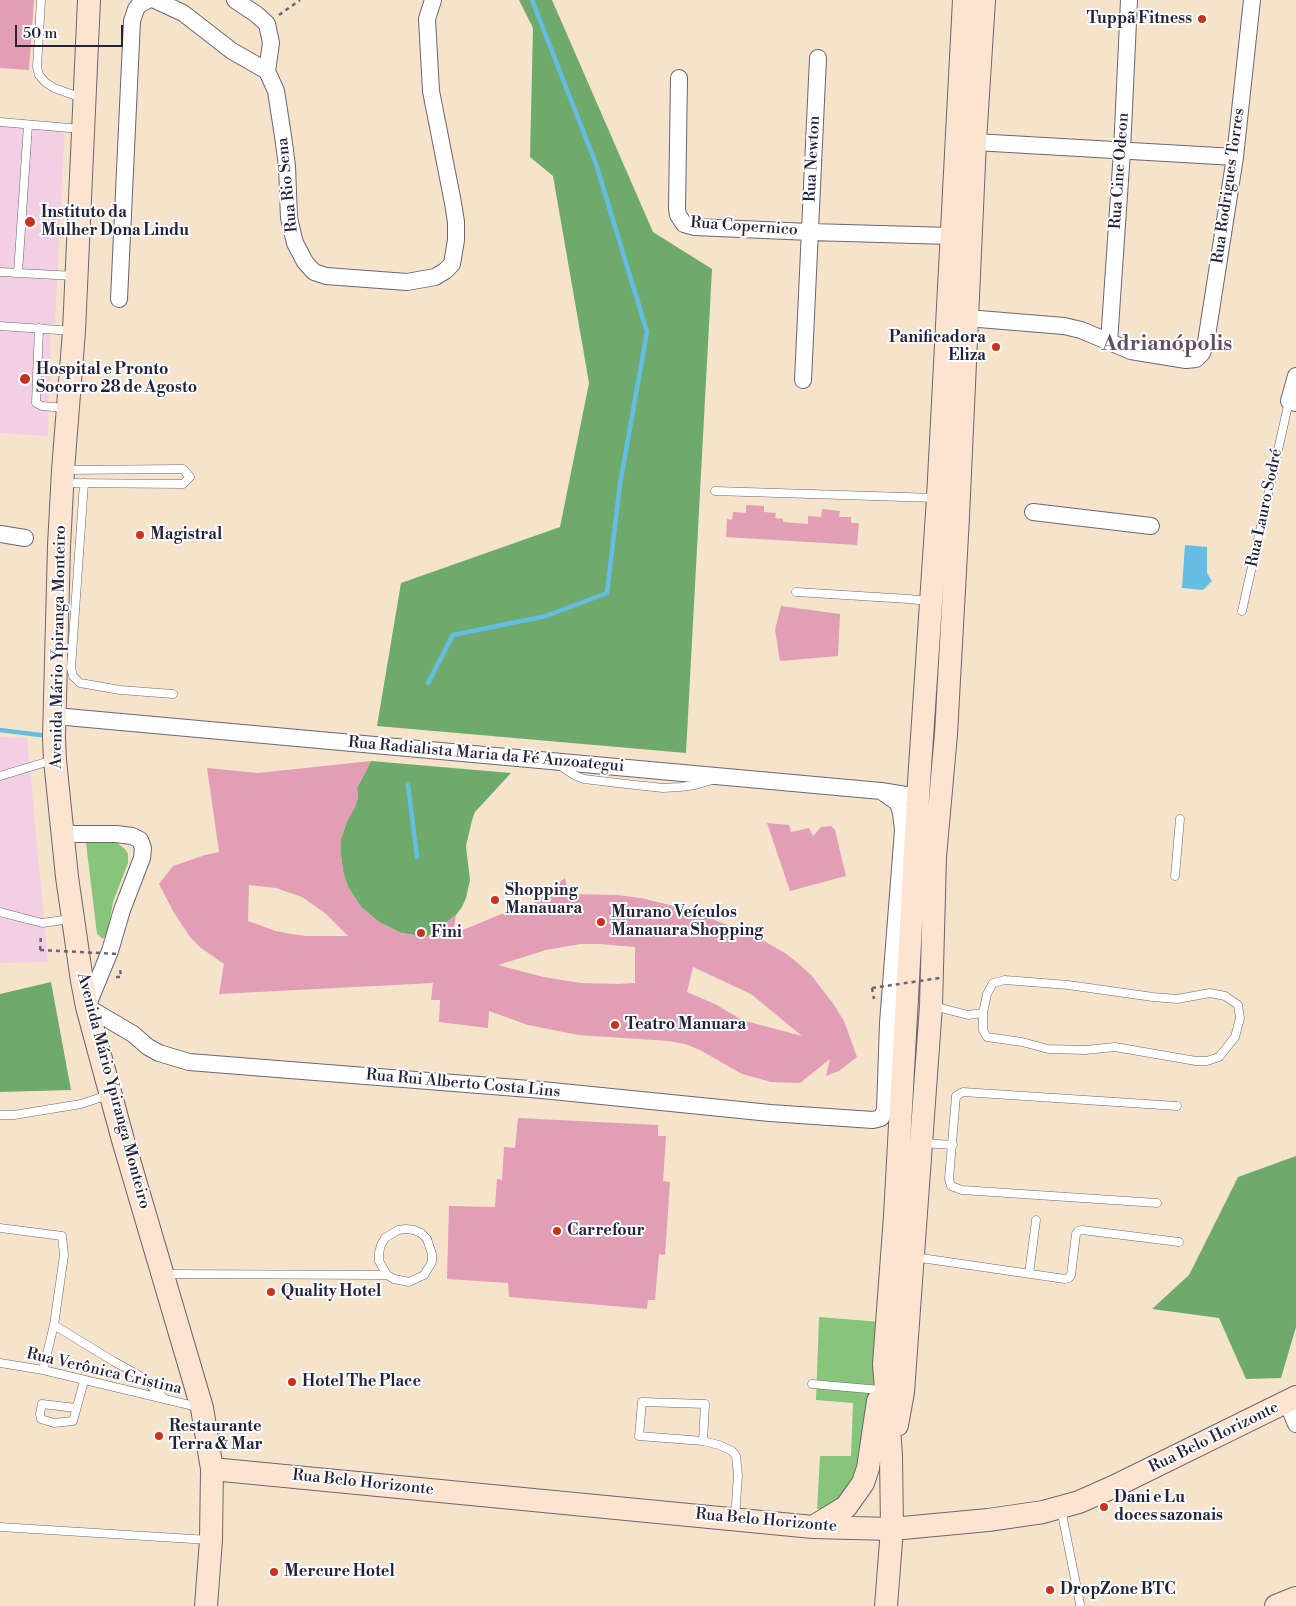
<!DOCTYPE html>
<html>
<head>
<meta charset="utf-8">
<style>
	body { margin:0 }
	#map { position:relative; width:1296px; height:1606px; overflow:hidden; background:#f6e3cc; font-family:"Libre Bodoni",serif }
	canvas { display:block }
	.scale { position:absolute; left:15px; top:25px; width:108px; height:22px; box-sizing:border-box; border:2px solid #22223b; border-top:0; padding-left:6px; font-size:15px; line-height:18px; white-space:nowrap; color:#22223b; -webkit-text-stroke:4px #fff; paint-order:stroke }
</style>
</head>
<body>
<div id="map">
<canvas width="1296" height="1606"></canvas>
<div class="scale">50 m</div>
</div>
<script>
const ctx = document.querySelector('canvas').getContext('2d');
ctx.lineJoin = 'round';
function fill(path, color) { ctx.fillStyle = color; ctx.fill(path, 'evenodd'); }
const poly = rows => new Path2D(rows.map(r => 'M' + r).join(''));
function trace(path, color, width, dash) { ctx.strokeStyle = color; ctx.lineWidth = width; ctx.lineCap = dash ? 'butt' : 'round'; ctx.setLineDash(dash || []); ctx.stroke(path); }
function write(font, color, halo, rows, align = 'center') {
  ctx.font = font + ' "Libre Bodoni",serif'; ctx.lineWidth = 4; ctx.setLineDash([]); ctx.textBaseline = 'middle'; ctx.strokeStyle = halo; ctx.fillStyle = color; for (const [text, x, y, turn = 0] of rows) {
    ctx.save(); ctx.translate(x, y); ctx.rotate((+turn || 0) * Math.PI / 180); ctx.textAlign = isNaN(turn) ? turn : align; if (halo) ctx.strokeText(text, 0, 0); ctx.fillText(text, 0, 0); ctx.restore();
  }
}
fill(poly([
	[0,118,65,123,55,324,51,324,48,436,0,433],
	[0,737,27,738,48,962,0,963]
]), '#f2cfe2');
fill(poly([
	[116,842,125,849,128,854,128,863,113,902,107,934,103,939,97,934,86,843],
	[819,1317,881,1322,863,1478,840,1509,817,1509,820,1456,851,1456,853,1403,816,1400]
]), '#87c57b');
fill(poly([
	[519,0,552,0,653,232,712,269,686,753,377,726,401,583,560,527,589,383,553,176,530,157,533,28],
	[371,761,511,773,475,812,472,820,466,846,470,880,466,898,462,907,456,915,427,937,401,933,379,922,361,907,348,887,343,872,341,855,341,839,347,821,358,798,357,788],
	[51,982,71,1090,0,1092,0,994],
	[1296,1156,1296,1327,1281,1378,1246,1379,1219,1318,1152,1309,1189,1275,1238,1177]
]), '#6daa6b');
fill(poly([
	[1185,545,1207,547,1207,573,1212,581,1203,590,1182,588]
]), '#66bde3');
trace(poly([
	[428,683,453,635,546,616,607,593,620,484,647,332,596,164,532,0],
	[0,730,48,736],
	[408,785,417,857]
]), '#66bde3', 4.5);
fill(poly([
	[0,0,34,0,29,70,0,68],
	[746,505,764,506,764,512,776,513,775,518,783,519,783,522,808,524,808,516,821,517,822,509,840,511,839,517,851,517,851,523,859,523,857,545,726,537,727,519,732,520,733,512,746,513],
	[781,606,840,614,838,656,780,661,775,630],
	[371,761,357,788,358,798,355,808,347,821,341,839,341,855,343,872,348,887,361,907,379,922,401,933,427,937,456,915,453,934,504,913,536,902,565,878,569,894,617,895,641,898,690,910,755,936,785,953,799,964,812,976,834,1005,844,1021,857,1057,839,1071,826,1076,830,1059,800,1083,771,1082,742,1074,700,1050,685,1044,669,1041,578,1035,528,1025,489,1011,488,1028,439,1022,440,1000,431,1000,433,983,219,994,224,964,201,948,190,937,173,911,159,884,173,866,205,855,219,852,207,768,258,773],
	[249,885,276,888,302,897,325,913,348,936,306,936,291,934,276,931,248,921],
	[581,944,599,944,635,947,635,983,617,984,581,983,543,977,498,965,546,950],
	[693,967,751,994,802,1036,742,1020,715,1004,687,992],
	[767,823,789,825,791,832,809,828,813,836,821,827,831,826,835,830,846,876,790,891],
	[518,1118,658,1125,658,1136,666,1136,663,1181,670,1182,665,1255,659,1254,655,1300,648,1300,647,1309,509,1297,508,1283,447,1279,449,1206,495,1207,497,1179,502,1180,504,1147,515,1148]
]), '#e19eb5');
const lane = poly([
	[41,0,37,67,39,75,45,82,54,88,82,98],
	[0,122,81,129],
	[0,272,75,276],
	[18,273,28,125],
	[0,326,73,331],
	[39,328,36,403,42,406,65,408],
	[64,470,183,469,190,477,183,484,65,483],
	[84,483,71,668,73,676,80,683,120,690,173,694],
	[715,491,936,498],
	[796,592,909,599,928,601],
	[1242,611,1289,401],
	[559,765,574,775,584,779,626,784,663,788,680,787,695,785,712,780],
	[0,776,53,760],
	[1175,876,1180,819],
	[0,912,42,923,71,919],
	[1005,980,1068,985,1153,997,1177,999,1210,993,1225,996,1238,1005,1240,1018,1235,1037,1219,1057,1207,1061,1196,1061,1115,1047,1085,1050,1048,1049,1022,1042,987,1037,983,1030,983,1013,987,994,993,983,1005,980],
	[933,1006,968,1015,983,1013],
	[0,1115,14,1115,81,1104,108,1095],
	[922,1143,953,1145],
	[1157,1203,962,1190,951,1186,949,1179,956,1096,963,1092,1177,1106],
	[0,1228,62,1236,64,1255,54,1325,43,1370],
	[914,1257,1065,1279,1069,1278,1071,1275,1076,1234,1078,1231,1082,1230,1179,1242],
	[164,1274,387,1275,394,1279,409,1282,424,1275,432,1262,432,1254,427,1239,421,1233,414,1230,406,1229,398,1230,385,1238,381,1245,379,1253,379,1261,387,1275],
	[1029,1274,1036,1220],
	[54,1325,113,1361,140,1376,164,1398],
	[0,1363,43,1370,198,1407],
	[812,1384,880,1390],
	[76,1408,42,1404,40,1414,41,1419,54,1423,73,1421,84,1381],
	[703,1441,705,1404,642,1402,639,1436,703,1441,719,1445,732,1451,736,1456,738,1475,735,1518],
	[1061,1509,1080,1604],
	[0,1527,209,1540]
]);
const street = poly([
	[155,0,183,13,232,51,267,71],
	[235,0,256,14,267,24,270,38,271,43,267,71,276,91,283,136,287,166,289,218,295,243,305,262,314,272,326,276,407,282,435,277,445,271,452,264,456,240,456,222,453,203,431,91,427,19,433,0],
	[679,78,677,209,678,215,684,224,695,227,810,232,951,236],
	[975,142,1235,157],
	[119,299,132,21,136,9,140,4,148,0],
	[967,318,1064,326,1081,330,1131,351,1186,360,1196,359,1202,353,1206,342,1235,157,1252,0],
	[1109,342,1122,151,1129,0],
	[1296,376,1289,401,1296,403],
	[803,380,818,58],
	[1033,512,1151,526],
	[0,534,25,538],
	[55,716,881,791,918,797],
	[62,834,116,834,132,836,140,840,143,848,142,858,122,910,110,951,87,1007,133,1034,148,1047,159,1053,189,1062,542,1090,770,1113,873,1120,881,1118,885,1110,888,1023,903,830,901,813,898,803,881,791],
	[1287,1402,1296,1424]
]);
const secondary = poly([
	[89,0,74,331,63,470,59,546,54,737,55,760,67,877,82,981,87,1007,123,1140,202,1408,212,1469,211,1540,206,1606],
	[897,1425,903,1392,931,1006,935,857,946,734,958,517,975,142,984,0],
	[212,1469,813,1527,892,1529,988,1520,1043,1512,1079,1502,1113,1487,1296,1397],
	[813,1527,846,1507,863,1483,868,1468,878,1401],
	[886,1606,892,1529,891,1455,884,1364,895,1216,918,797,938,498,964,0],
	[1276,1606,1296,1598]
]);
trace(lane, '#6c666e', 9);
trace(street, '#6c666e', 18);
trace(secondary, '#6c666e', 24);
trace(poly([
	[279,15,300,0],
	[40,950,41,934],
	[116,977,121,977,120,968],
	[872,988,874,999]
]), '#6c666e', 2.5, [4, 4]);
trace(lane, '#fff', 8);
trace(street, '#fff', 16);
trace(secondary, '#fde4d1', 22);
trace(poly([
	[40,950,119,954],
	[872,988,940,978]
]), '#6c666e', 2.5, [4, 4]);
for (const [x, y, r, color] of [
	[1202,19,5,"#c8321e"],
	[30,222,6,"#c8321e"],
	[996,347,5,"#c8321e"],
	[25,379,6,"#c8321e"],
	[140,535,5,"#c8321e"],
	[495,900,5,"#c8321e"],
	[601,922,5,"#c8321e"],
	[421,933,5,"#c8321e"],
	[615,1025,5,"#c8321e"],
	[557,1231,5,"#c8321e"],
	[271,1292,5,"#c8321e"],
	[292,1382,5,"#c8321e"],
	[159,1436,5,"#c8321e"],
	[1104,1507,5,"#c8321e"],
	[274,1572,5,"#c8321e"],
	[1050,1590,5,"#c8321e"]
]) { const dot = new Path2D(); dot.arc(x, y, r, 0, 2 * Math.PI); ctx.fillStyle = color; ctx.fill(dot); trace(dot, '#fff', 2); }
write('bold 16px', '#22223b', '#fff', [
	["Tuppã Fitness",1192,19,"right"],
	["Instituto da",41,213],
	["Mulher Dona Lindu",41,231],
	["Panificadora",986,338,"right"],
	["Eliza",986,356,"right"],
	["Hospital e Pronto",36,370],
	["Socorro 28 de Agosto",36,388],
	["Magistral",150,535],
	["Shopping",505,891],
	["Manauara",505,909],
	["Murano Veículos",611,913],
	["Manauara Shopping",611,931],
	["Fini",431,933],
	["Teatro Manuara",625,1025],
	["Carrefour",567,1231],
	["Quality Hotel",281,1292],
	["Hotel The Place",302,1382],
	["Restaurante",169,1427],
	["Terra & Mar",169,1445],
	["Dani e Lu",1114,1498],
	["doces sazonais",1114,1516],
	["Mercure Hotel",284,1572],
	["DropZone BTC",1060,1590]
], 'left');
write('16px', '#22223b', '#fff', [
	["Rua Newton",813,159,-87],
	["Rua Cine Odeon",1120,171,-86],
	["Rua Rio Sena",288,185,-96],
	["Rua Rodrigues Torres",1229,186,-82],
	["Rua Copernico",744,227,4],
	["Rua Lauro Sodré",1265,508,-78],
	["Avenida Mário Ypiranga Monteiro",59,647,-89],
	["Rua Radialista Maria da Fé Anzoategui",486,755,5],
	["Rua Rui Alberto Costa Lins",463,1084,5],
	["Avenida Mário Ypiranga Monteiro",113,1091,75],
	["Rua Verônica Cristina",104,1372,13],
	["Rua Belo Horizonte",1214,1438,-26],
	["Rua Belo Horizonte",363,1483,6],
	["Rua Belo Horizonte",766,1521,5]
]);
write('bold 21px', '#654d66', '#fff', [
	["Adrianópolis",1167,345]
]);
</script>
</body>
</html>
